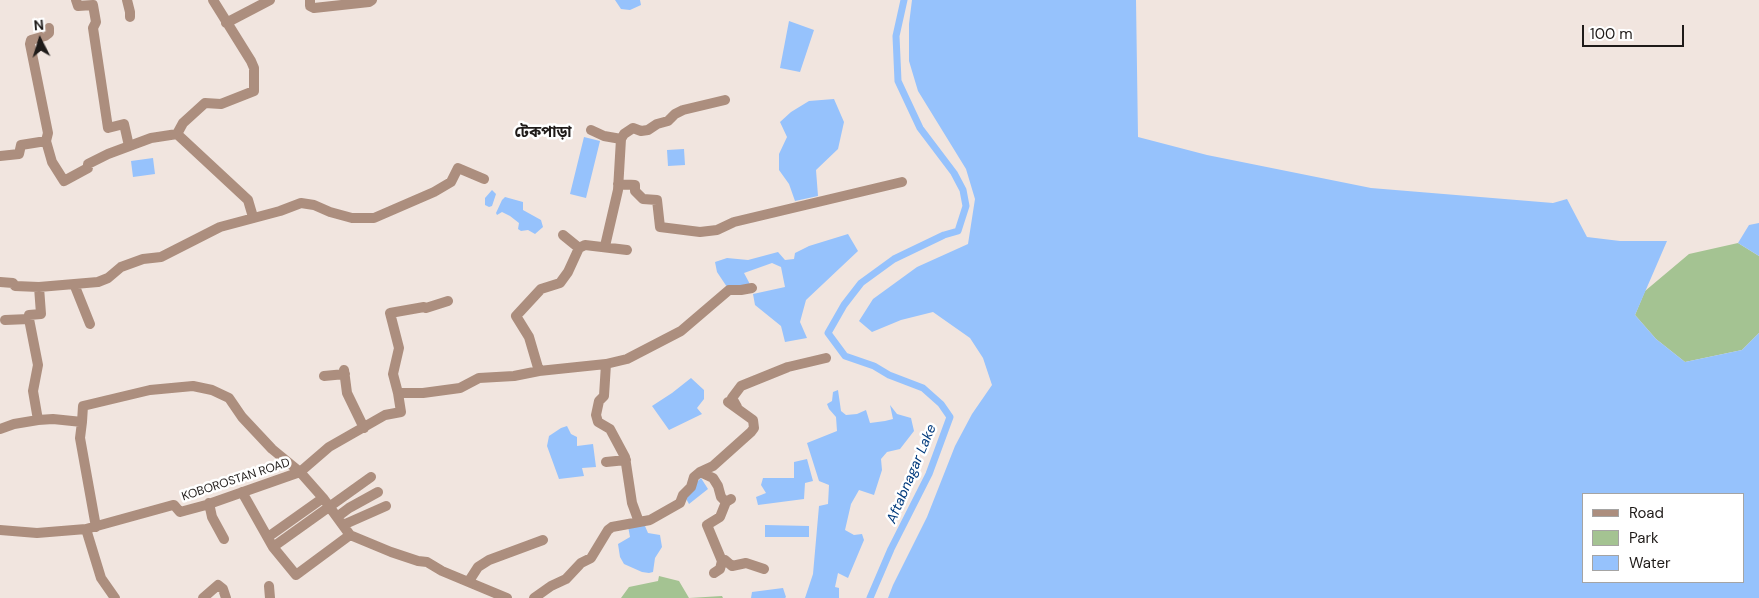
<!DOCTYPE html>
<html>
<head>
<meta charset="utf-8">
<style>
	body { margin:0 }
	#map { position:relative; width:1759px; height:598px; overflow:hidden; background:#f1e5df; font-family:"DM Sans",sans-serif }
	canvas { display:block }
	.legend { position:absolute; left:1582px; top:493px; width:162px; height:90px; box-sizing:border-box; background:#fff; border:1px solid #a5a4a3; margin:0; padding:6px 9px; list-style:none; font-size:15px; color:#1f1b19 }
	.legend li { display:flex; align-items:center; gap:10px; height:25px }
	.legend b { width:25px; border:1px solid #a5a4a3 }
	.north { position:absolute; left:15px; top:15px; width:50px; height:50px; -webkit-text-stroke:4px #fff; paint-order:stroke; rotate:355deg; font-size:14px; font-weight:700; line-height:20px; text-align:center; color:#1f1b19 }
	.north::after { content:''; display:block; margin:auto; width:18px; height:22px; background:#1f1b19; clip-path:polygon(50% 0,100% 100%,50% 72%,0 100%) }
	.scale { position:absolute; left:1582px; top:25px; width:102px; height:22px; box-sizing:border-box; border:2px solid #1f1b19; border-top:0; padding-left:6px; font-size:15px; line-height:18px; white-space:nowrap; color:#1f1b19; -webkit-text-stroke:4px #fff; paint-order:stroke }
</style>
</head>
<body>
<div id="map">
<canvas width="1759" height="598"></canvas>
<ul class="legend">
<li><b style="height:6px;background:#ac8e7e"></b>Road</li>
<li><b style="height:14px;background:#a4c392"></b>Park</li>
<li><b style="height:14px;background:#96c2fc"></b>Water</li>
</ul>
<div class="north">N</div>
<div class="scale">100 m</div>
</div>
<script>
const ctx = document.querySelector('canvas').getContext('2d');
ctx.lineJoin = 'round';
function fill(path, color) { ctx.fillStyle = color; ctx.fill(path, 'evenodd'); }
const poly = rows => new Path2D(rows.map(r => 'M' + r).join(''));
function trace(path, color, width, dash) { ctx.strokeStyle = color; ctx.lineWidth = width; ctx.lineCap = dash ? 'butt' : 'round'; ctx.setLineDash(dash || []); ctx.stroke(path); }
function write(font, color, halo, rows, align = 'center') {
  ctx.font = font + ' "DM Sans","Noto Sans Bengali",sans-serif'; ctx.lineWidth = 5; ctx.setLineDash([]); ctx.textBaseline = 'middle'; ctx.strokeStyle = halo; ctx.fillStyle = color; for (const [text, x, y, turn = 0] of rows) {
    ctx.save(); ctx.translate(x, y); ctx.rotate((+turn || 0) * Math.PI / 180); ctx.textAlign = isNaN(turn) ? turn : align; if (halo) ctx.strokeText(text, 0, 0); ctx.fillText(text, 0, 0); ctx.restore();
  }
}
fill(poly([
	[1738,243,1759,256,1759,333,1742,350,1685,362,1656,339,1635,315,1645,291,1689,254],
	[659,576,679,581,689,598,722,596,723,598,621,598,629,587,658,581]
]), '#a4c392');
fill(poly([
	[615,0,640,0,641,5,630,10,621,9],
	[912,0,1136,0,1138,137,1207,155,1371,188,1553,203,1567,199,1587,237,1620,241,1667,241,1635,315,1656,339,1685,362,1742,350,1759,333,1759,598,888,598,893,585,927,517,955,446,972,414,992,385,983,358,970,338,933,312,901,320,872,332,859,321,873,299,917,267,968,244,975,199,966,169,918,91,909,61,909,24],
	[1583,494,1743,494,1743,582,1583,582],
	[789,21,814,30,800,72,780,68],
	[834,99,844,122,838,149,816,170,818,196,795,201,789,184,779,170,779,154,787,137,780,122,791,112,809,101],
	[584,137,600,141,586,198,570,194],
	[684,149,685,165,668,166,667,150],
	[153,158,155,174,133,177,131,161],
	[492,190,496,194,492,206,489,207,485,205,485,198],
	[505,197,523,202,523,210,541,220,543,227,535,234,528,230,521,231,518,229,519,223,510,216,502,212,497,215,496,213,502,200],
	[1759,223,1759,256,1738,243,1749,225],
	[848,234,858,251,806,300,800,322,807,338,785,342,781,326,755,305,753,294,785,287,781,267,772,263,744,273,752,288,729,290,717,272,715,262,727,258,748,260,778,252,785,260,794,259,795,253,809,246],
	[691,378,704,390,704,399,697,408,702,414,669,430,652,406,672,393],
	[838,390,841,411,846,415,857,414,866,410,870,423,885,421,893,419,890,405,897,414,911,418,914,431,900,449,887,452,881,459,882,470,874,495,859,490,851,504,845,530,854,535,862,534,864,540,848,578,838,573,835,587,839,588,839,598,805,598,813,574,819,506,828,504,829,485,819,481,807,443,837,431,836,417,829,409,827,404,832,401,833,392],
	[567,426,571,434,577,437,577,446,593,444,596,467,582,468,584,476,559,479,547,446,549,436,561,428],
	[807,459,813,481,805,483,804,499,758,505,756,497,766,493,761,485,763,478,794,478,794,462],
	[701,478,708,489,689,504,684,495],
	[765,525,809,526,809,537,765,537],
	[628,526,645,526,648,533,660,535,662,547,655,558,653,572,649,573,642,572,624,564,620,557,618,544,630,537],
	[783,588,786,597,785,598,751,598,752,592]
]), '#96c2fc');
trace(poly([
	[870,598,891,549,929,474,950,417,941,404,923,388,889,375,874,366,845,356,828,333,844,305,861,283,894,259,944,235,958,231,966,206,963,190,954,173,920,128,898,81,896,36,904,0]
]), '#96c2fc', 7);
trace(poly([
	[76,0,78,6,93,5,96,22,93,28,108,128,124,124,129,146],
	[127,0,130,12,130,17],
	[213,0,251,61,254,68,254,91,221,104,205,103,183,123,177,134,248,200,253,217],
	[310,0,310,6,314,8,369,2,372,0],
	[226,23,270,0],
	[49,28,49,33,45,36,31,40,30,44,48,133,46,141,52,162,64,181,88,168,88,164,108,154,151,138,177,134],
	[591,130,604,136,621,139],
	[0,156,19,154,21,145,46,141],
	[618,184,635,185,635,191,643,199,657,200,660,227,700,232,717,230,734,222,902,182],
	[605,246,618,190,621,139,624,134,633,128,641,131,648,130,657,124,668,121,675,114,683,110,725,100],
	[579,248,585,245,627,250],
	[0,282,13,283,15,286,39,287,98,282,108,278,121,267,143,259,161,257,220,227,280,211,301,203,314,205,330,212,352,218,374,218,434,192,451,182,458,168,484,179],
	[74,284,90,324],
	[29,319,29,315,41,314,39,287],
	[5,320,29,319,38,365,33,391,38,420],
	[606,364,627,359,681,331,729,290,741,290,752,288],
	[344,370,347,393,364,428],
	[539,371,606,364,604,396,599,401,596,415,598,422,610,429,625,457,632,503,639,522],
	[324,376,345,374],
	[398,393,393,374,399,348,390,313,424,307,426,308,448,301],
	[737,407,732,398,741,386,788,367,826,358],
	[82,422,80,438,96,527],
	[0,429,14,424,38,420,53,419,82,422,83,406,150,390,193,386,212,390,229,398,242,417,272,449,300,472,329,447,385,415,401,412,398,393,423,393,460,388,479,378,514,376,539,371,529,337,516,316,541,289,560,283,568,272,579,248,563,235],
	[606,462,626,460],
	[700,472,713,478,718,486,721,497,726,502,731,499],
	[242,492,273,547,296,575,350,535],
	[726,502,720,517,707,525,722,561,725,560,732,566,746,563,764,569],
	[209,503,212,517,224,539],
	[337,517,349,508,378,492],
	[343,525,386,506],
	[86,529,101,578,115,598],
	[0,530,37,533,86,529,173,505,174,505,180,512,206,505,300,472,323,498,350,535,391,552,418,561,427,562,442,571,507,598],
	[268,537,323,498],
	[273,547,371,477],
	[714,573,720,569,722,561],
	[469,581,478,567,489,560,543,540],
	[269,586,270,598],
	[203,598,218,585,223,589,226,598],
	[534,598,551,586,566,579,581,563,591,558,608,530,612,527,650,520,680,503,683,495,691,487,694,477,700,472,713,466,751,432,754,428,753,420,728,402]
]), '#ac8e7e', 10);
write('12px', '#1f1b19', '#fff', [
	["KOBOROSTAN ROAD",236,480,-18]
]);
write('italic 14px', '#003a7c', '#fff', [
	["Aftabnagar Lake",912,474,-67]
]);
write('bold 15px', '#1f1b19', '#fff', [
	["টেকপাড়া",543,133]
]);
</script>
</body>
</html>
